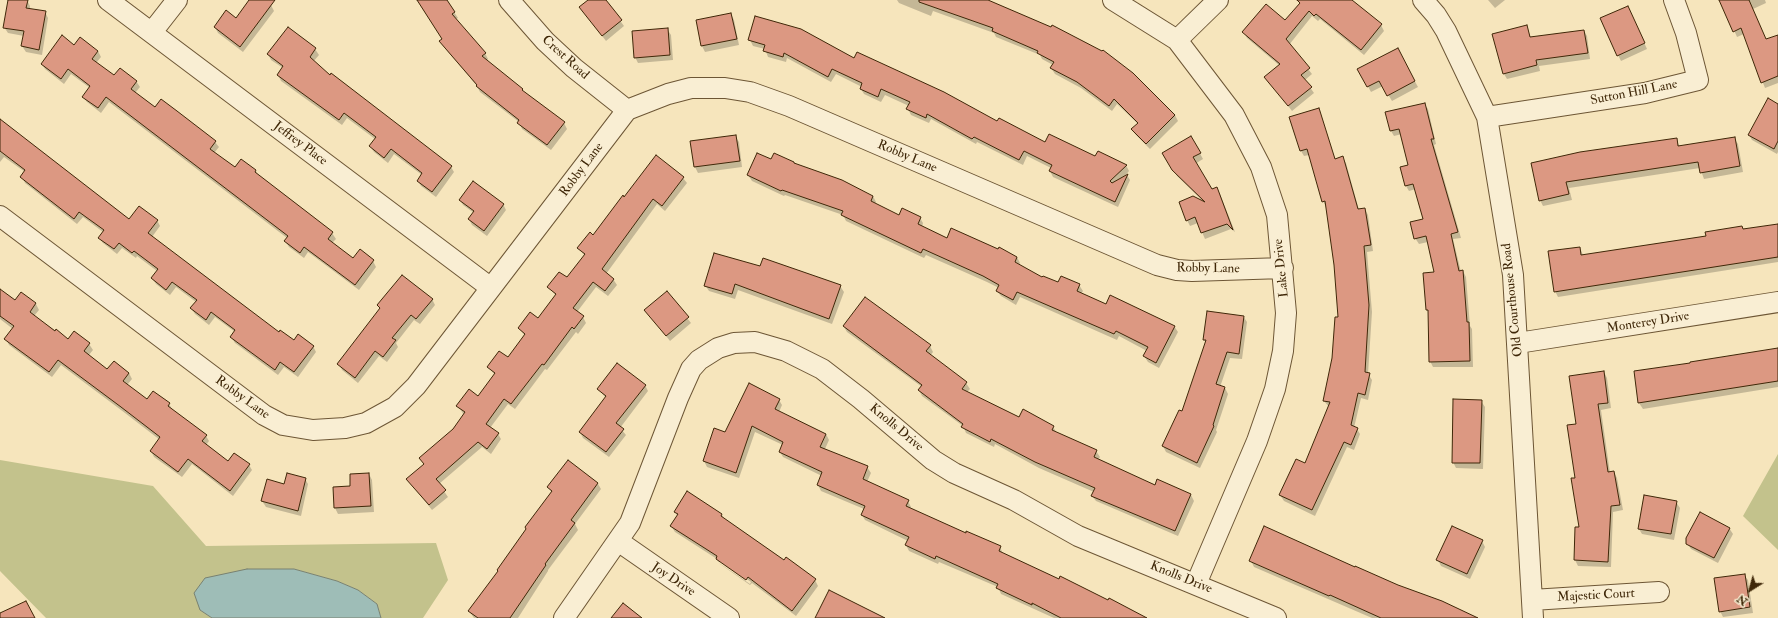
<!DOCTYPE html>
<html>
<head>
<meta charset="utf-8">
<style>
	body { margin:0 }
	#map { position:relative; width:1778px; height:618px; overflow:hidden; background:#f6e5bc; font-family:"IM FELL Double Pica",serif }
	canvas { display:block }
	.north { position:absolute; left:1730px; top:570px; width:40px; height:40px; -webkit-text-stroke:3px #f9eed3; paint-order:stroke; rotate:217deg; font-size:11px; font-weight:700; line-height:16px; text-align:center; color:#3f2708 }
	.north::after { content:''; display:block; margin:auto; width:14px; height:18px; background:#3f2708; clip-path:polygon(50% 0,100% 100%,50% 72%,0 100%) }
</style>
</head>
<body>
<div id="map">
<canvas width="1778" height="618"></canvas>
<div class="north">N</div>
</div>
<script>
const ctx = document.querySelector('canvas').getContext('2d');
ctx.lineJoin = 'round';
function fill(path, color) { ctx.fillStyle = color; ctx.fill(path, 'evenodd'); }
const poly = rows => new Path2D(rows.map(r => 'M' + r).join(''));
function trace(path, color, width, dash) { ctx.strokeStyle = color; ctx.lineWidth = width; ctx.lineCap = dash ? 'butt' : 'round'; ctx.setLineDash(dash || []); ctx.stroke(path); }
function write(font, color, halo, rows, align = 'center') {
  ctx.font = font + ' "IM FELL Double Pica",serif'; ctx.lineWidth = 3; ctx.setLineDash([]); ctx.textBaseline = 'middle'; ctx.strokeStyle = halo; ctx.fillStyle = color; for (const [text, x, y, turn = 0] of rows) {
    ctx.save(); ctx.translate(x, y); ctx.rotate((+turn || 0) * Math.PI / 180); ctx.textAlign = isNaN(turn) ? turn : align; if (halo) ctx.strokeText(text, 0, 0); ctx.fillText(text, 0, 0); ctx.restore();
  }
}
fill(poly([
	[1778,454,1778,550,1743,516],
	[0,460,153,486,206,546,436,543,448,580,423,618,381,618,377,604,358,590,337,581,294,569,247,569,200,610,212,618,46,618,0,571]
]), '#c3c28c');
const water = poly([
	[247,569,294,569,337,581,358,590,377,604,381,618,212,618,200,610,194,593,205,578,247,569]
]);
fill(water, '#9ebdb7');
trace(water, '#788171', 1);
fill(poly([
	[9,0,27,0,30,6,30,9,45,12,48,18,42,55,26,52,22,46,24,36,8,33,4,27],
	[251,0,265,0,271,5,274,11,243,52,218,33,215,27,236,19],
	[417,0,446,0,458,18,456,19,485,53,488,59,486,61,522,89,524,93,564,123,567,129,551,150,522,129,519,122,480,92,477,86,444,47,441,41,443,40],
	[589,0,605,0,624,26,606,41,580,7],
	[897,0,987,0,1175,115,1178,121,1150,149,1136,135,1132,130,1138,124,1117,104,1112,111,1081,88,1055,74,1051,68,1053,65,1042,59,1040,55,996,37,994,33,933,11,931,16,899,3],
	[1304,0,1351,0,1381,25,1384,31,1364,55,1320,19,1318,21,1312,16,1289,45,1312,74,1305,80,1314,93,1292,111,1266,77,1280,66,1247,38,1244,32,1285,21],
	[1488,0,1505,0,1495,8],
	[1721,0,1765,0,1766,3,1753,9,1766,40,1778,41,1778,83,1765,88,1744,34,1737,37],
	[1628,7,1647,49,1621,61,1618,55],
	[731,14,734,20,739,45,705,52,702,46],
	[1526,26,1531,38,1584,31,1587,36,1590,59,1539,66,1540,71,1507,79,1504,74],
	[667,29,671,35,673,60,638,63,635,57],
	[750,40,855,60,1046,143,1126,165,1129,171,1124,177,1127,175,1130,180,1118,207,1053,177,1050,171,1051,168,1027,156,1023,165,977,142,976,144,931,119,929,123,911,115,908,109,909,106,885,95,881,102,864,94,861,89,862,87,836,74,831,82,787,58,786,62,768,57,765,49,753,46],
	[74,46,98,51,101,57,96,63,115,77,136,81,140,87,135,93,155,108,215,142,219,147,214,153,235,169,241,160,256,171,258,176,332,233,336,239,332,243,354,259,373,261,376,267,359,290,308,252,304,258,289,247,285,241,287,238,109,102,101,113,87,102,83,97,90,88,71,74,64,84,45,69,42,64],
	[315,49,319,55,313,62,330,76,451,167,454,172,436,197,421,186,418,181,422,175,394,154,388,163,374,152,370,146,375,139,347,118,342,125,281,81,278,75,283,68,271,60,268,54],
	[1397,49,1418,87,1392,101,1383,86,1371,92,1359,70],
	[1424,104,1428,109,1436,144,1434,145,1461,238,1453,239,1461,272,1463,271,1466,277,1470,326,1472,329,1473,367,1433,367,1430,361,1429,313,1427,310,1436,273,1428,242,1419,244,1415,238,1425,219,1416,189,1409,191,1406,186,1409,165,1402,134,1394,136,1391,131],
	[1778,105,1778,152,1777,154,1752,140,1749,135],
	[1318,110,1335,159,1342,157,1346,163,1359,210,1365,209,1368,215,1373,251,1367,252,1372,312,1368,374,1372,380,1368,400,1361,398,1354,428,1357,429,1360,434,1354,450,1347,447,1315,516,1284,501,1280,495,1305,464,1329,407,1324,401,1333,359,1339,318,1335,264,1326,207,1323,201,1309,155,1304,156,1301,151],
	[0,121,129,220,157,220,160,226,152,237,279,333,294,341,313,346,316,352,298,377,284,367,278,375,235,343,231,337,235,332,215,317,209,325,195,314,191,308,196,302,176,287,170,295,156,284,152,278,157,271,137,256,136,258,122,248,117,254,103,243,99,238,103,232,83,217,77,224,25,183,22,177,25,172,4,157,0,162],
	[735,136,739,142,742,167,698,173,695,167,691,142],
	[1191,137,1203,159,1195,164,1212,191,1217,189,1220,194,1235,232,1231,229,1205,239,1198,223,1190,226,1187,220,1204,202,1177,176,1164,154],
	[1734,138,1738,144,1743,172,1704,179,1700,168,1569,188,1572,200,1543,206,1540,200,1580,153,1676,139,1680,147],
	[772,161,794,163,795,165,873,196,876,202,875,204,899,216,920,218,923,223,922,227,947,239,1017,257,1020,263,1019,266,1043,278,1059,283,1079,285,1083,291,1081,294,1106,305,1174,326,1178,332,1159,368,1148,362,1144,356,1147,351,1119,336,1117,340,1020,297,1016,305,1001,296,997,291,999,288,987,282,926,255,924,258,846,221,843,215,785,195,784,196,752,181,748,175],
	[683,178,687,183,665,211,657,204,606,274,613,279,617,285,608,296,596,287,577,312,583,317,586,323,578,334,576,332,547,370,545,369,515,409,508,404,490,428,498,434,501,439,491,454,482,447,439,484,448,497,432,510,407,479,424,465,464,415,458,406,478,397,495,375,488,367,508,359,525,336,519,328,538,319,556,296,549,287,567,279,585,256,579,249,593,236,625,198],
	[460,200,503,204,506,210,487,236,472,225,469,219,474,213,463,205],
	[1778,225,1778,262,1558,297,1555,291,1580,248,1583,255],
	[760,268,840,286,844,292,832,324,738,290,735,299,709,291,705,285],
	[0,290,15,301,21,293,36,304,39,310,34,316,69,340,74,332,89,344,93,350,88,356,108,370,114,362,129,373,132,379,127,385,147,400,169,404,172,409,206,436,209,441,206,445,229,462,249,465,252,470,233,496,192,464,182,477,154,457,151,451,160,440,125,413,61,365,52,377,9,345,6,339,13,329,0,319],
	[667,292,691,323,670,341,646,310],
	[432,299,435,305,420,324,414,320,396,343,398,347,387,362,379,356,358,383,342,370,339,364,381,309,379,305],
	[1243,316,1247,322,1242,359,1230,358,1220,387,1225,388,1228,394,1216,430,1217,432,1200,468,1166,452,1163,446,1182,412,1206,343,1204,340],
	[844,327,930,346,933,352,930,356,966,383,970,389,967,392,1019,418,1053,427,1057,433,1096,451,1100,457,1098,460,1156,486,1191,495,1194,501,1178,536,1096,501,1092,496,1094,492,1039,468,995,444,994,447,966,433,963,426,922,396,919,390,922,387,847,332],
	[1778,349,1778,387,1643,409,1639,403,1635,371,1691,364],
	[1604,372,1607,378,1611,408,1601,410,1610,473,1614,472,1617,478,1623,510,1613,512,1611,567,1578,566,1575,560,1580,528,1576,478,1577,425],
	[645,385,648,391,620,428,626,435,609,457,583,438,580,432,606,398,598,389],
	[779,400,782,405,779,412,826,434,829,440,825,449,867,467,871,473,867,482,908,501,911,507,910,509,966,534,1000,547,1003,554,1145,618,1054,618,1001,594,998,587,939,562,938,564,909,551,906,545,908,541,865,520,862,515,864,509,821,491,818,485,822,476,783,457,780,452,783,445,755,432,739,478,707,467,704,461,725,433],
	[1481,401,1485,407,1483,469,1456,468,1453,462],
	[568,461,598,484,601,489,575,524,578,530,548,570,548,571,518,618,474,618,469,611,499,572,552,493,548,487],
	[369,474,372,480,374,512,338,514,335,508,334,488,351,487],
	[305,479,308,484,301,516,266,507,262,501,285,485],
	[687,493,722,515,724,519,784,561,815,580,818,586,796,616,752,583,750,585,720,564,717,559,675,532,671,526,678,517,675,512],
	[719,560,751,582,750,584,719,563],
	[1676,502,1680,508,1674,540,1642,534,1639,529],
	[1729,528,1733,534,1718,563,1691,549,1687,543],
	[1482,541,1485,547,1470,579,1441,566,1438,560],
	[1251,561,1397,586,1478,618,1372,618,1254,567],
	[1744,575,1748,580,1753,613,1723,617,1720,611]
]), '#0003');
const building = poly([
	[8,0,28,0,26,8,46,11,39,50,21,46,24,31,3,28,8,0],
	[249,0,275,0,240,47,214,27,226,10,236,18,249,0],
	[417,0,447,0,455,12,452,14,486,53,482,56,523,89,522,90,565,122,547,145,517,123,519,120,476,86,477,85,439,41,442,39,417,0],
	[588,0,606,0,622,20,602,36,579,7,588,0],
	[919,0,988,0,1051,27,1052,25,1102,51,1103,50,1133,73,1175,115,1146,144,1131,129,1138,123,1114,99,1109,106,1077,82,1050,68,1054,62,1037,53,1038,51,992,31,993,28,919,2,919,0],
	[1297,0,1352,0,1382,24,1361,50,1316,14,1314,16,1309,11,1286,39,1310,68,1301,75,1312,87,1288,106,1264,77,1280,64,1242,32,1266,4,1285,20,1300,3,1297,0],
	[1719,0,1749,0,1766,39,1778,35,1778,76,1761,83,1741,28,1733,32,1719,0],
	[1628,6,1645,43,1617,56,1600,18,1628,6],
	[731,13,737,39,701,46,696,20,731,13],
	[755,16,801,29,854,58,857,52,944,92,997,121,999,118,1045,142,1049,134,1095,156,1098,151,1127,165,1110,181,1112,183,1128,174,1115,202,1049,171,1052,165,1024,151,1019,160,974,137,972,139,927,114,926,118,906,109,910,102,881,89,878,97,860,89,862,83,832,69,828,77,784,53,783,57,763,51,765,45,748,40,755,16],
	[1527,25,1530,37,1584,30,1588,53,1536,60,1537,65,1503,74,1492,34,1527,25],
	[288,27,316,48,310,57,330,75,331,73,452,166,432,192,417,181,422,173,391,149,384,158,369,146,376,137,344,113,339,120,277,75,283,66,267,54,288,27],
	[668,28,670,55,634,58,632,31,668,28],
	[62,35,74,45,80,37,98,51,92,59,114,75,120,68,137,81,131,89,155,107,161,99,177,111,216,141,210,149,235,167,241,159,256,170,255,172,333,232,328,239,353,258,360,249,374,260,355,285,304,247,300,253,284,241,288,236,106,97,98,108,82,97,90,86,68,69,61,79,41,64,62,35],
	[1398,48,1415,81,1387,96,1379,81,1367,87,1357,69,1398,48],
	[1768,98,1778,104,1778,141,1774,149,1748,135,1768,98],
	[1425,103,1434,139,1431,139,1458,232,1451,234,1459,271,1463,270,1467,322,1469,322,1470,361,1429,362,1428,310,1426,310,1423,273,1434,272,1426,236,1414,239,1410,222,1423,219,1413,184,1405,186,1400,167,1408,165,1399,129,1390,131,1385,112,1425,103],
	[1319,108,1335,159,1343,156,1358,209,1365,208,1371,245,1364,246,1369,305,1365,372,1370,373,1365,395,1358,393,1351,425,1358,428,1351,445,1344,442,1312,510,1279,495,1296,459,1305,463,1330,402,1323,401,1332,358,1335,317,1338,317,1334,265,1325,201,1322,202,1307,149,1300,151,1289,117,1319,108],
	[0,119,129,219,139,206,158,220,148,233,279,332,280,330,294,340,298,334,314,346,294,372,280,362,275,370,230,337,235,330,211,312,206,320,190,308,197,300,172,282,166,290,151,278,158,269,134,251,132,253,119,243,114,249,98,238,104,230,79,212,74,219,20,177,25,170,0,151,0,119],
	[736,135,740,161,694,167,690,141,736,135],
	[1191,136,1201,153,1193,157,1212,189,1217,187,1233,230,1227,224,1201,233,1195,217,1186,221,1179,202,1193,196,1205,202,1172,170,1162,153,1191,136],
	[1735,137,1740,166,1700,173,1698,162,1566,182,1569,194,1539,201,1531,163,1580,152,1677,138,1678,146,1735,137],
	[757,153,771,159,774,153,794,162,794,163,842,180,873,196,871,201,899,215,902,208,921,217,918,224,947,238,951,228,998,249,999,247,1017,257,1015,262,1042,277,1043,276,1058,282,1061,276,1080,284,1077,291,1106,304,1110,295,1175,326,1156,363,1143,356,1148,347,1116,331,1114,334,1017,292,1013,300,996,291,999,285,983,276,923,249,921,253,841,215,843,211,782,190,781,191,747,175,757,153],
	[656,155,684,177,662,206,653,199,602,269,614,279,605,291,593,282,573,308,584,316,574,329,572,327,544,365,542,364,511,404,504,399,486,424,499,433,487,449,478,442,436,479,446,490,429,505,406,479,424,464,419,458,453,429,465,412,456,406,469,389,478,396,495,373,487,367,499,351,508,357,525,334,518,328,530,312,538,318,556,294,547,287,559,272,567,277,585,254,577,248,590,232,593,235,623,195,624,197,656,155],
	[473,181,504,204,484,231,468,219,474,211,459,200,473,181],
	[1778,224,1778,257,1554,292,1548,251,1580,247,1581,255,1706,236,1705,232,1742,226,1743,229,1778,224],
	[714,253,760,266,763,258,841,285,829,319,735,284,732,294,704,286,714,253],
	[402,275,433,299,416,319,411,315,392,338,396,340,383,357,375,351,355,378,337,364,380,308,377,305,402,275],
	[0,289,15,300,21,292,36,303,30,312,55,331,56,329,68,339,74,331,90,343,84,351,107,369,114,361,129,373,123,381,147,399,153,391,170,403,168,406,207,435,202,441,228,461,234,453,250,464,230,491,188,459,178,472,150,451,160,437,121,407,58,360,49,372,4,339,14,326,0,316,0,289],
	[667,291,689,317,666,336,644,310,667,291],
	[865,297,931,345,926,351,967,382,962,389,1019,417,1023,409,1054,426,1052,430,1097,450,1094,457,1155,485,1157,479,1191,494,1175,531,1091,496,1095,488,1035,462,991,439,990,442,961,427,963,424,918,390,922,385,843,326,865,297],
	[1207,311,1244,316,1239,354,1227,352,1216,384,1225,387,1213,425,1214,426,1197,463,1162,446,1179,410,1182,411,1206,340,1203,340,1207,311],
	[1778,348,1778,381,1638,403,1634,371,1690,363,1690,362,1778,348],
	[617,363,646,385,616,423,624,429,606,452,579,432,606,396,597,389,617,363],
	[1604,371,1608,403,1598,404,1608,472,1614,471,1620,505,1611,506,1608,562,1574,560,1575,527,1579,527,1571,478,1575,478,1567,425,1576,424,1569,376,1604,371],
	[749,383,780,399,775,409,826,434,820,447,868,466,863,479,909,500,906,506,966,533,966,531,1001,546,999,551,1059,579,1060,576,1108,600,1109,598,1147,618,1061,618,1032,603,1032,605,996,588,998,584,936,556,935,559,905,545,909,537,861,515,865,506,817,485,822,472,779,452,783,442,752,426,736,473,703,461,714,428,725,432,749,383],
	[1453,399,1482,400,1480,463,1452,463,1453,399],
	[568,460,598,483,571,520,575,523,545,564,546,565,510,618,478,618,468,611,498,571,497,570,526,529,525,527,552,491,547,487,568,460],
	[287,473,306,478,298,511,261,501,267,479,284,484,287,473],
	[369,473,371,506,334,508,333,487,350,486,350,474,369,473],
	[687,491,722,514,721,516,784,560,786,557,816,579,792,611,748,577,746,580,716,559,717,556,670,526,678,514,674,512,687,491],
	[1644,495,1677,501,1671,534,1638,529,1644,495],
	[1700,512,1730,528,1714,558,1686,544,1686,538,1700,512],
	[1264,526,1355,567,1355,566,1398,585,1442,601,1478,618,1381,618,1330,595,1329,596,1249,561,1264,526],
	[1452,526,1483,540,1467,574,1436,560,1452,526],
	[1745,574,1750,607,1719,612,1714,578,1745,574],
	[829,590,885,618,815,618,829,590],
	[26,601,35,618,0,618,0,613,26,601],
	[623,603,642,618,611,618,623,603]
]);
fill(building, '#dc9882');
trace(building, '#3f2708', 1);
const minor = poly([
	[108,0,491,288],
	[509,0,545,41,574,68,627,110],
	[1113,0,1177,40,1234,115,1261,167,1277,215,1286,313,1283,351,1275,389,1257,441,1196,584],
	[1423,0,1436,15,1446,31,1487,117,1513,275,1533,618],
	[152,32,177,0],
	[1177,40,1218,0],
	[1487,117,1645,93,1698,80,1686,33,1674,0],
	[0,216,264,415,283,425,313,430,345,428,366,423,395,407,416,386,627,110,668,94,691,88,725,88,750,92,789,106,1157,265,1177,270,1192,271,1283,268],
	[1518,343,1778,302],
	[618,541,729,618],
	[1532,600,1659,592],
	[564,618,630,523,678,398,691,369,699,360,718,348,734,343,755,342,786,351,822,369,861,399,933,460,954,473,1014,500,1078,536,1276,618]
]);
trace(minor, '#6d5635', 22);
trace(minor, '#f9eed3', 20);
write('13px', '#3f2708', '#f9eed3', [
	["Crest Road",565,58,42],
	["Sutton Hill Lane",1634,93,-11],
	["Jeffrey Place",300,144,37],
	["Robby Lane",907,157,23],
	["Robby Lane",582,170,-53],
	["Lake Drive",1282,268,-96],
	["Robby Lane",1208,269,1],
	["Old Courthouse Road",1513,300,-96],
	["Monterey Drive",1648,323,-9],
	["Robby Lane",242,398,36],
	["Knolls Drive",896,428,40],
	["Knolls Drive",1181,578,22],
	["Joy Drive",673,580,34],
	["Majestic Court",1596,596,-3]
]);
</script>
</body>
</html>
